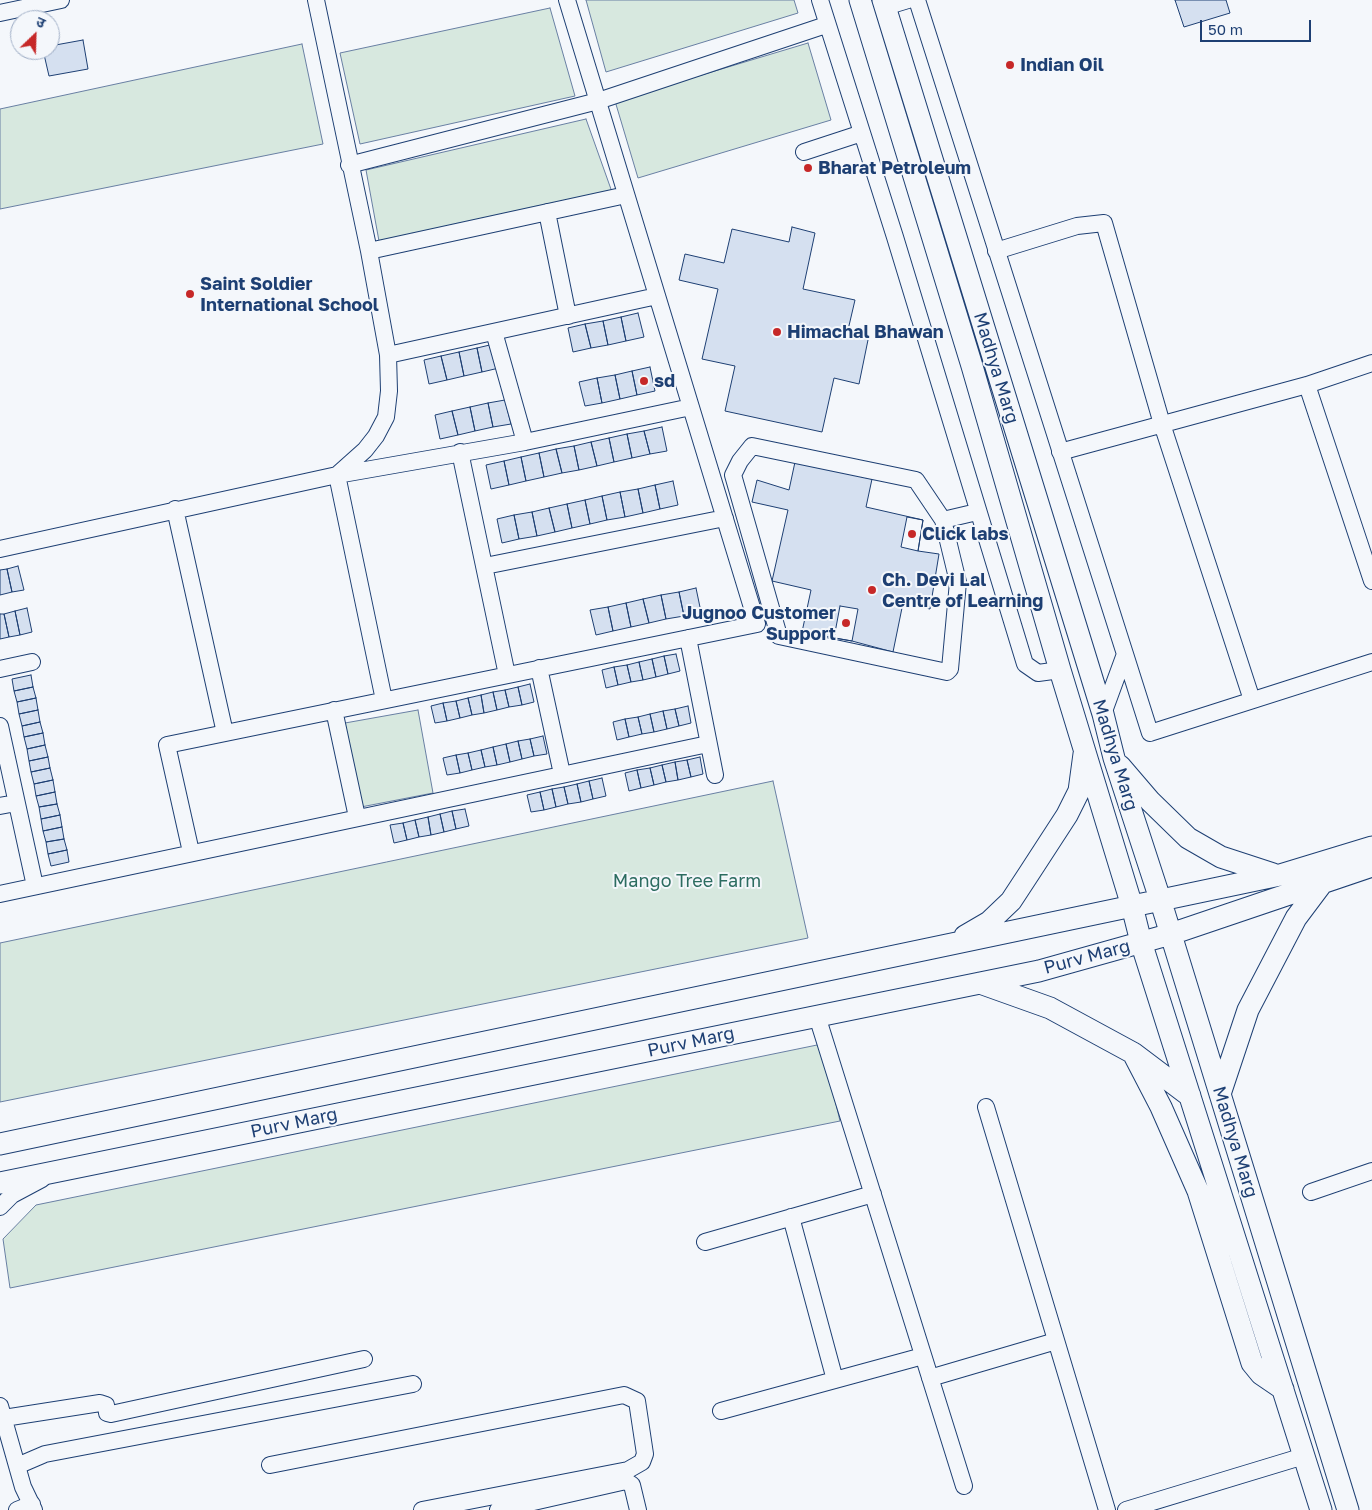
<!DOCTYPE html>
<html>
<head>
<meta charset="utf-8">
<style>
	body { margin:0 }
	#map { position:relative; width:1372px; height:1510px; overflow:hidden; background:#f4f7fb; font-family:"Golos Text","Noto Sans Devanagari",sans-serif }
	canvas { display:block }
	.north { position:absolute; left:10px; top:10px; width:50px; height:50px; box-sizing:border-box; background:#f4f7fb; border:1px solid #9eadc5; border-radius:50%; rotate:24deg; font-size:14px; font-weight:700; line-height:20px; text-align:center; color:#1d3f73 }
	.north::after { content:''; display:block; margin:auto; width:18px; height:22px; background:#c62828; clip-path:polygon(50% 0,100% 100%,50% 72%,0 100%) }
	.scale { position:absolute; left:1200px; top:20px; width:111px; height:22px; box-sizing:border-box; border:2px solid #1d3f73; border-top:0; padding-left:6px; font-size:15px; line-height:18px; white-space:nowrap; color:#1d3f73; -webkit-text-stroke:4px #f4f7fb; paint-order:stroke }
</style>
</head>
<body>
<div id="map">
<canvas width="1372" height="1510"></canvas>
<div class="north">उ</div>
<div class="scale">50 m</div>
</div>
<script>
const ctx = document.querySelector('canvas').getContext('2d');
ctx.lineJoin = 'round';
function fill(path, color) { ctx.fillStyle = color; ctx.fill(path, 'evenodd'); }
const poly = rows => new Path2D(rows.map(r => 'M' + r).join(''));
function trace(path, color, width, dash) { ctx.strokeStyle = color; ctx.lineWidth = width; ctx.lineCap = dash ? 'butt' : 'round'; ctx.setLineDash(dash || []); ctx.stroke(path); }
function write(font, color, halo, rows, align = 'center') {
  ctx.font = font + ' "Golos Text",sans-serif'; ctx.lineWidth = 4; ctx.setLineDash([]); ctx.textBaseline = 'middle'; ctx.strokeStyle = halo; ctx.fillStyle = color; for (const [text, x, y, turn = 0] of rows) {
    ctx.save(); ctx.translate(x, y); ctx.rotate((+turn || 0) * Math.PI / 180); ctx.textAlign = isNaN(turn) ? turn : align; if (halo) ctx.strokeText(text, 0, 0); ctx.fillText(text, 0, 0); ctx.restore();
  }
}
const green = poly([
	[586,0,794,0,798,13,606,72,586,0],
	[550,8,575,96,360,144,340,53,550,8],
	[808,43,831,120,638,178,615,101,808,43],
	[302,44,323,144,0,209,0,109,302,44],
	[586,119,612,192,379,241,366,170,586,119],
	[418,710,433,793,361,807,345,723,418,710],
	[773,781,808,938,0,1102,0,943,773,781],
	[822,1044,840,1121,10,1288,3,1239,36,1205,822,1044]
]);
fill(green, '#d7e8df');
trace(green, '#687fa3', 1);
const building = poly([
	[1175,0,1226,0,1230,13,1184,27,1175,0],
	[83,40,88,69,49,76,43,50,50,50,50,46,83,40],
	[792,227,815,233,803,289,855,300,848,330,869,335,859,384,834,378,822,432,725,411,735,366,702,359,718,289,679,280,685,254,724,263,732,229,789,242,792,227],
	[638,313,644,337,626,341,621,317,638,313],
	[621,317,626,341,608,345,603,321,621,317],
	[603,321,608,345,591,348,585,324,603,321],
	[585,324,591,348,573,352,568,328,585,324],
	[494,344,499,368,482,372,477,348,494,344],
	[477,348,482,372,464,376,459,352,477,348],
	[459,352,464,376,447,380,441,356,459,352],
	[441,356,447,380,429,384,424,360,441,356],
	[650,367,655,391,637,395,632,371,650,367],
	[632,371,637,395,620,399,615,375,632,371],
	[615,375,620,399,602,403,597,378,615,375],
	[597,378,602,403,585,406,579,382,597,378],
	[505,400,511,424,493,427,488,403,505,400],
	[488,403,493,427,475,431,470,407,488,403],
	[470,407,475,431,458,435,452,411,470,407],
	[452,411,458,435,440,439,435,415,452,411],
	[662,427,667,451,650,454,644,431,662,427],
	[644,431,650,454,632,458,627,434,644,431],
	[627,434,632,458,614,462,609,438,627,434],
	[609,438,614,462,597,466,591,442,609,438],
	[591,442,597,466,579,470,574,446,591,442],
	[574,446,579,470,562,473,556,449,574,446],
	[556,449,562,473,544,477,539,453,556,449],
	[539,453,544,477,526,481,521,457,539,453],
	[521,457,526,481,509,485,504,461,521,457],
	[504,461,509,485,491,489,486,465,504,461],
	[795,462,872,479,866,507,923,520,918,551,939,554,930,609,903,603,893,652,852,641,802,632,811,590,772,581,788,510,752,502,757,480,789,490,795,462],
	[673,481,678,505,660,509,655,485,673,481],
	[655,485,660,509,643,513,638,489,655,485],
	[638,489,643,513,625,517,620,492,638,489],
	[620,492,625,517,607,520,602,496,620,492],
	[602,496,607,520,590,524,585,500,602,496],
	[585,500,590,524,572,528,567,504,585,500],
	[567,504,572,528,555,532,549,508,567,504],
	[549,508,555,532,537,536,532,512,549,508],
	[532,512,537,536,519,539,514,515,532,512],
	[514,515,519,539,502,543,497,519,514,515],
	[907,517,923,520,918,551,901,547,907,517],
	[18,566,24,590,12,592,7,569,18,566],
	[7,569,12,592,0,595,0,570,7,569],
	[696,588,701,612,684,616,679,592,696,588],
	[679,592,684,616,666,619,661,595,679,592],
	[661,595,666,619,649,623,643,599,661,595],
	[643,599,649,623,631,627,626,603,643,599],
	[626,603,631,627,613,631,608,607,626,603],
	[840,606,858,609,852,641,834,638,840,606],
	[608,607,613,631,596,635,590,610,608,607],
	[27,608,32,632,20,635,15,611,27,608],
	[15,611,20,635,9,637,4,614,15,611],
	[0,614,4,614,9,637,0,639,0,614],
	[676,654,680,671,668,674,664,656,676,654],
	[664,656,668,674,656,677,652,659,664,656],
	[652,659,656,677,643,680,639,662,652,659],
	[639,662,643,680,631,682,627,665,639,662],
	[627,665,631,682,618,685,614,667,627,665],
	[614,667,618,685,606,688,602,670,614,667],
	[31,675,33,687,14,691,12,679,31,675],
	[530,684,534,702,522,705,518,687,530,684],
	[33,687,36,698,17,702,14,691,33,687],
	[518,687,522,705,509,707,505,690,518,687],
	[505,690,509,707,497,710,493,692,505,690],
	[493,692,497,710,484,713,481,695,493,692],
	[481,695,484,713,472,715,468,698,481,695],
	[36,698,38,710,19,714,17,702,36,698],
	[468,698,472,715,460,718,456,701,468,698],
	[456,701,460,718,447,721,443,703,456,701],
	[443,703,447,721,435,723,431,706,443,703],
	[688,706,691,723,679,726,675,709,688,706],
	[675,709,679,726,667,729,663,711,675,709],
	[38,710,40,722,22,726,19,714,38,710],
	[663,711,667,729,654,732,650,714,663,711],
	[650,714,654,732,642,734,638,717,650,714],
	[638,717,642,734,629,737,625,719,638,717],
	[625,719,629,737,617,740,613,722,625,719],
	[40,722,43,733,24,737,22,726,40,722],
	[43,733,45,745,27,749,24,737,43,733],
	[543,736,547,754,534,756,530,739,543,736],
	[530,739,534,756,522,759,518,741,530,739],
	[518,741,522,759,510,762,506,744,518,741],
	[506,744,510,762,497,765,493,747,506,744],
	[45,745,48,757,29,761,27,749,45,745],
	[493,747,497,765,485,767,481,750,493,747],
	[481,750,485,767,472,770,468,753,481,750],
	[468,753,472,770,460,773,456,755,468,753],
	[456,755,460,773,447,775,443,758,456,755],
	[48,757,50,768,31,772,29,761,48,757],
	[700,757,703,774,691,777,687,760,700,757],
	[687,760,691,777,678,780,675,762,687,760],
	[675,762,678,780,666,782,662,765,675,762],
	[662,765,666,782,654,785,650,768,662,765],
	[50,768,53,780,34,784,31,772,50,768],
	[650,768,654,785,641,788,637,770,650,768],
	[637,770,641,788,629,791,625,773,637,770],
	[602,778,606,796,593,799,589,781,602,778],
	[53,780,55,792,36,796,34,784,53,780],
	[589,781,593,799,581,802,577,784,589,781],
	[577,784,581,802,568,804,564,787,577,784],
	[564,787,568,804,556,807,552,789,564,787],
	[552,789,556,807,544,810,540,792,552,789],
	[55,792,57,804,39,807,36,796,55,792],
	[540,792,544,810,531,812,527,795,540,792],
	[57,804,60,815,41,819,39,807,57,804],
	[465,809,469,826,456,829,452,811,465,809],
	[452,811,456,829,444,832,440,814,452,811],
	[440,814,444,832,431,835,428,817,440,814],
	[60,815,62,827,43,831,41,819,60,815],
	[428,817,431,835,419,837,415,820,428,817],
	[415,820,419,837,407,840,403,823,415,820],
	[403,823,407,840,394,843,390,825,403,823],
	[62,827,64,839,46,842,43,831,62,827],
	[64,839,67,850,48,854,46,842,64,839],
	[67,850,69,862,51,866,48,854,67,850]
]);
fill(building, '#d5e0f0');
trace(building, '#1d3f73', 1);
const minor = poly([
	[820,0,895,237,1025,664,1038,673,1060,670],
	[917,0,1125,654,1103,714],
	[885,7,908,0],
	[0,13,61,0],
	[804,152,862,133],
	[349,165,598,101,826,25],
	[547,212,568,316],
	[369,251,626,195],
	[996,251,1077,226,1104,223,1162,424,1252,700],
	[494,332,525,442],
	[388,355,657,296],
	[1307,385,1372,581],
	[460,452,507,675],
	[1060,452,1307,385,1372,363],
	[175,509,225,733],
	[943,520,916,480,752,446,740,461,733,475,779,636,947,672,950,669,958,582,943,520,977,512],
	[0,549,337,475,365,450,376,436,386,417,389,391,388,355,369,251,316,0],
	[485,566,725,518],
	[688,638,715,775],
	[1125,654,1150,733,1372,662],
	[539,668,562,774],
	[0,669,32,662],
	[384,700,337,475,525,442,691,407],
	[334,710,357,817],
	[0,726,35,886],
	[0,806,16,803],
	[191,852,167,745,757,624,567,0],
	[0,894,708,744],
	[817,1016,964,1486],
	[986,1107,1107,1510],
	[1311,1192,1372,1171],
	[0,1207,12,1195,42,1179],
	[791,1217,835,1380],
	[705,1242,873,1194],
	[930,1378,1056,1341],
	[0,1406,23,1487,34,1510],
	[721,1411,923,1356],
	[4,1418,100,1403,106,1405,107,1413,111,1414,364,1359],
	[270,1465,624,1395,637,1401,645,1454,642,1462,628,1470,422,1510],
	[17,1466,45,1454,413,1384],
	[17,1510,32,1504],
	[498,1510,626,1481,632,1485,638,1510],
	[1126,1510,1304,1456]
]);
const major = poly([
	[860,0,972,366,1060,670,1132,906,1141,942,1321,1510],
	[883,0,1103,714,1114,758,1160,899,1348,1510],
	[1120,766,1150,801,1188,838,1221,857,1273,874],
	[965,936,989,922,1011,901,1030,872,1067,815,1079,791,1084,754],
	[980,983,1050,1008,1133,1053,1190,1096],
	[1133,1053,1161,1107,1198,1191,1252,1363,1261,1374,1283,1389],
	[1220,1094,1248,1010,1296,918,1323,882],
	[0,1144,1280,875,1372,847],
	[0,1183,1039,971,1171,934,1372,866]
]);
trace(minor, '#1d3f73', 18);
trace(major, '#1d3f73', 23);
trace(minor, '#f4f7fb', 16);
trace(major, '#f4f7fb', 21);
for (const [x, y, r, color] of [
	[1010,65,5,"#c62828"],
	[808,168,5,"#c62828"],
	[190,294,5,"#c62828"],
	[777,332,5,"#c62828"],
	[644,381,5,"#c62828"],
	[912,534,5,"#c62828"],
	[872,590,5,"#c62828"],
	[846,623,5,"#c62828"]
]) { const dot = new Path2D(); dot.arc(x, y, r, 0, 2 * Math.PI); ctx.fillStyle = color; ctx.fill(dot); trace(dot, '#f4f7fb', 2); }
write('bold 18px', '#1d3f73', '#f4f7fb', [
	["Indian Oil",1020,65],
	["Bharat Petroleum",818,168],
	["Saint Soldier",200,284],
	["International School",200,305],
	["Himachal Bhawan",787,332],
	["sd",654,381],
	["Click labs",922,534],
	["Ch. Devi Lal",882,580],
	["Centre of Learning",882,601],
	["Jugnoo Customer",836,613,"right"],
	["Support",836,634,"right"]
], 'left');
write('18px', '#1d3f73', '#f4f7fb', [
	["Madhya Marg",996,368,73],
	["Madhya Marg",1115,755,73],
	["Purv Marg",1087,957,-15],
	["Purv Marg",691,1042,-12],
	["Purv Marg",294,1123,-12],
	["Madhya Marg",1235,1142,73]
]);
write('18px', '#2c6c60', '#f4f7fb', [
	["Mango Tree Farm",687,881]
]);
</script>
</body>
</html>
